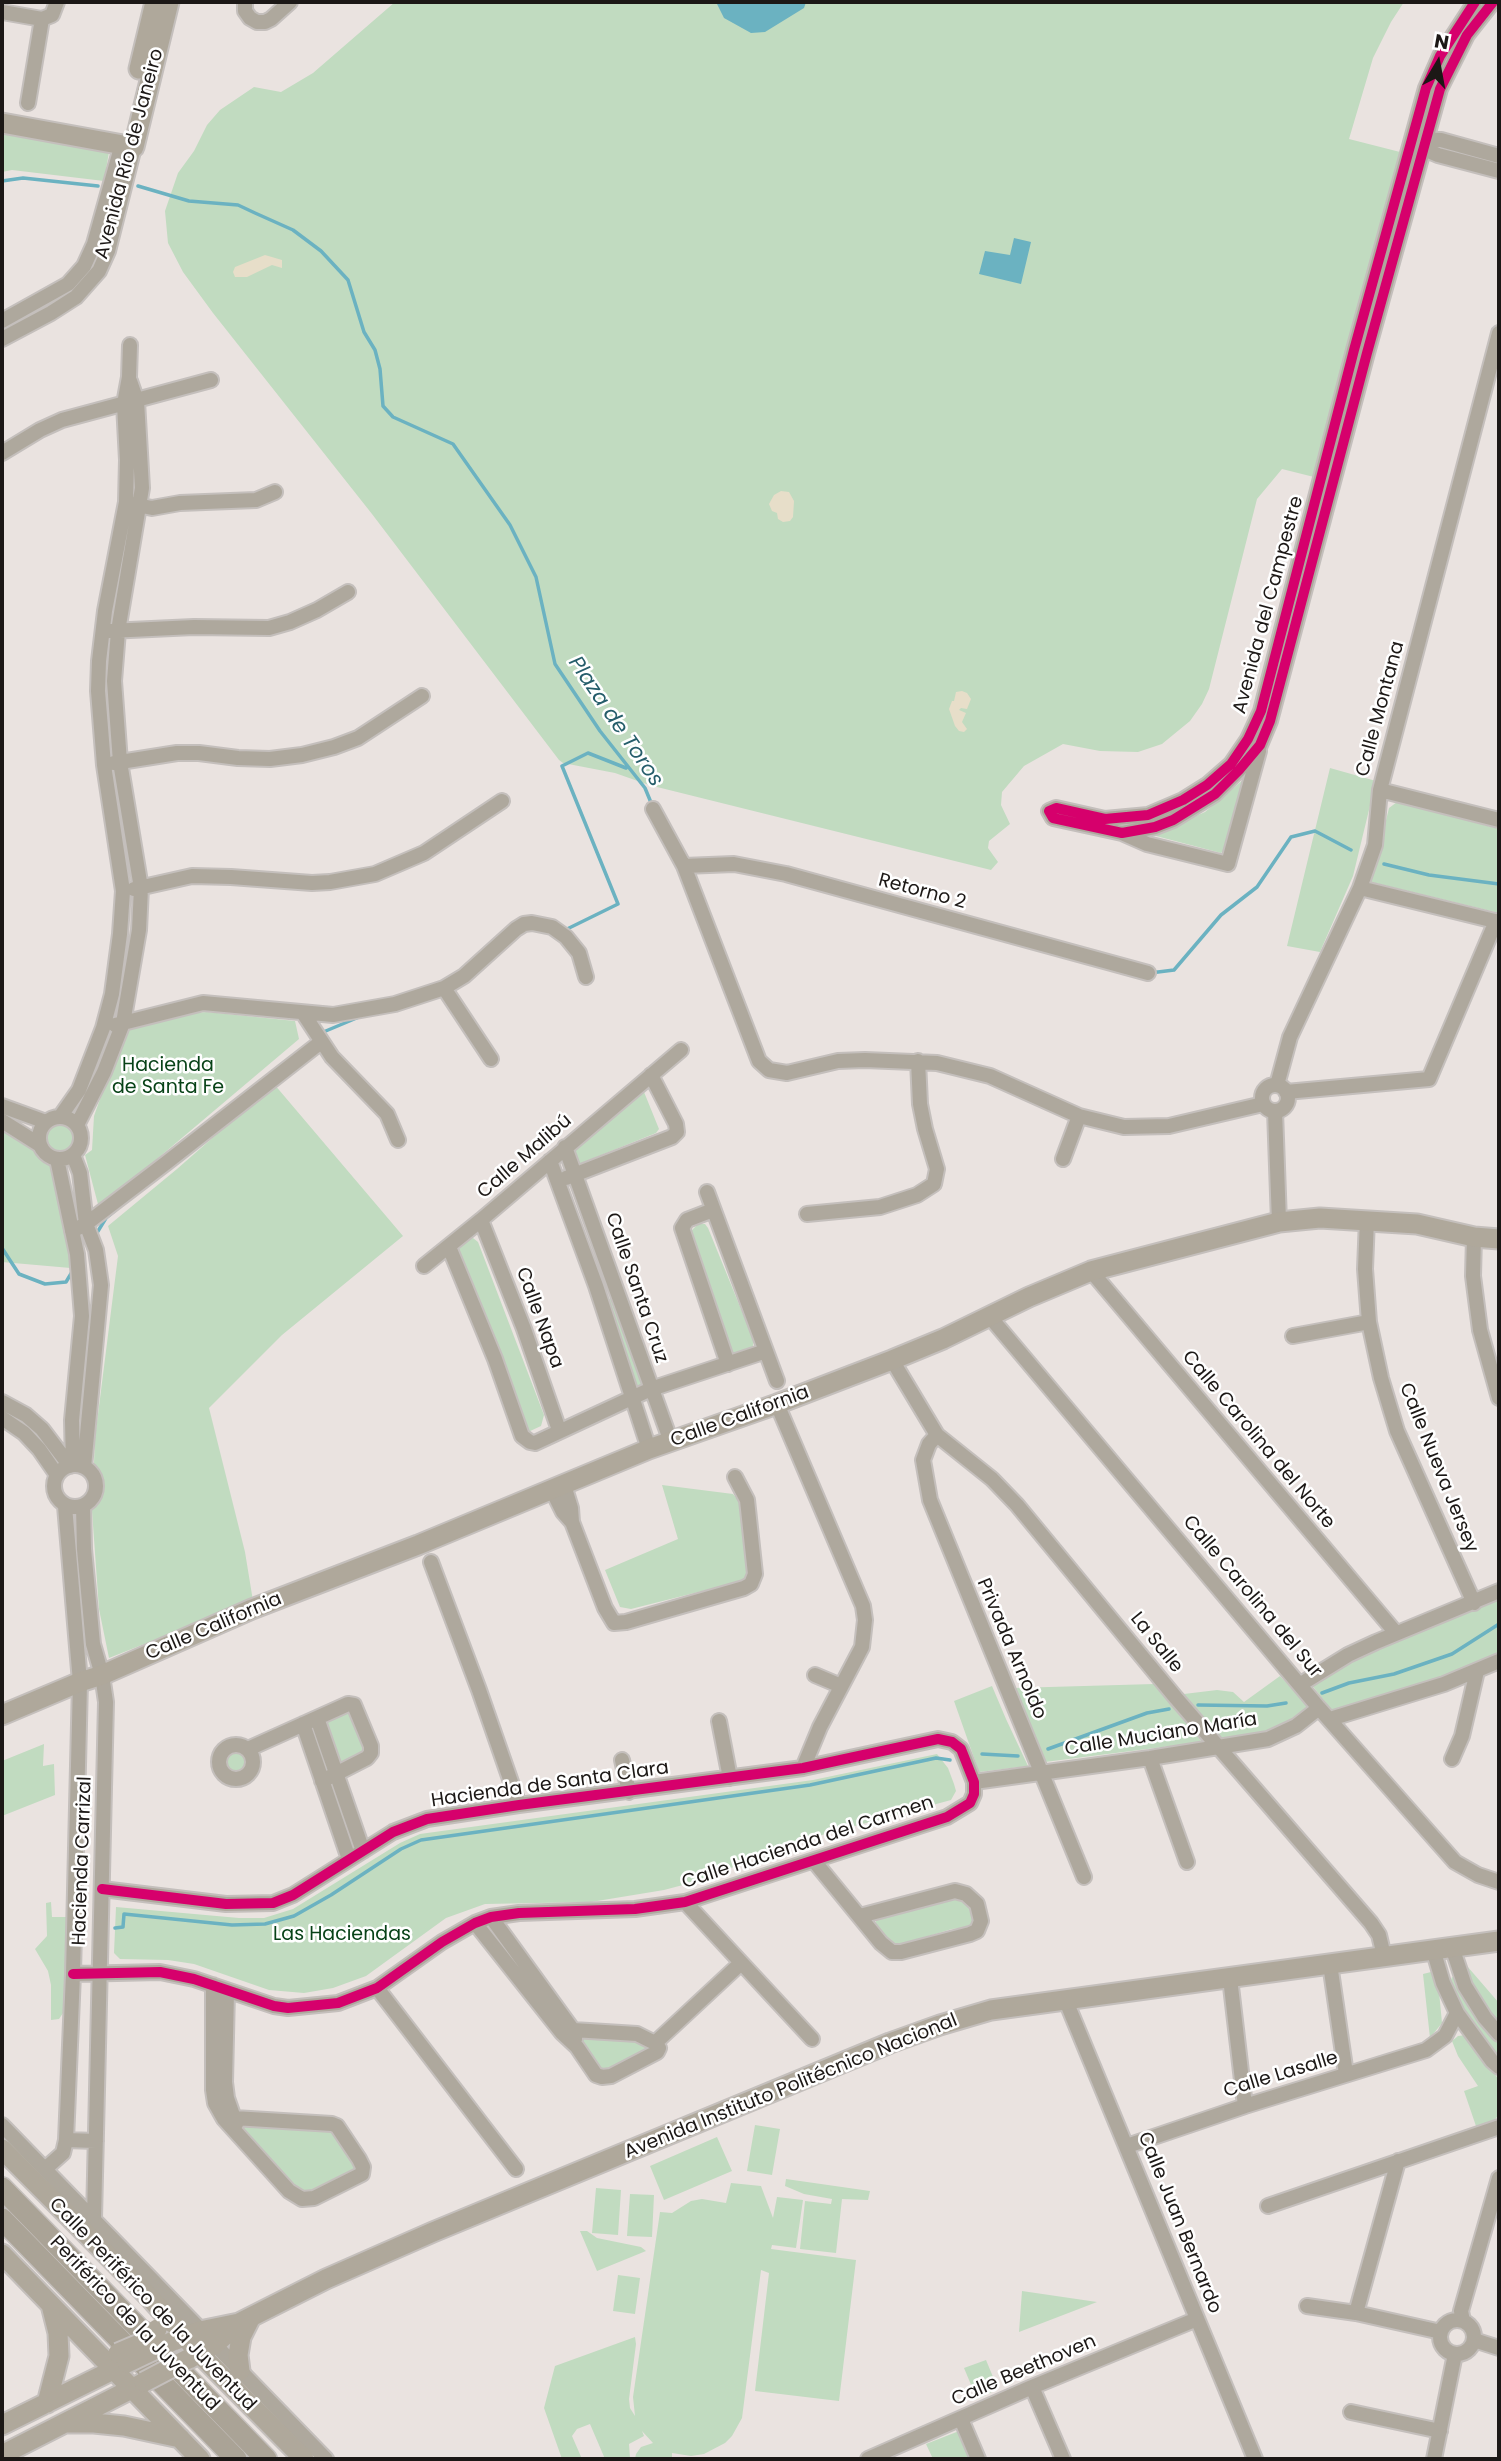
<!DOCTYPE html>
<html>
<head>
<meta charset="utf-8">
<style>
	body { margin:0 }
	#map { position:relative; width:1501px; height:2461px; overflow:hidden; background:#eae3e0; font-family:Poppins,sans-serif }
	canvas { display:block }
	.frame { position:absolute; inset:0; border:4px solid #1c1816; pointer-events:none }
	.north { position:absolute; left:1403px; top:28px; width:70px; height:70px; -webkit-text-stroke:5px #fff; paint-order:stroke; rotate:10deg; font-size:19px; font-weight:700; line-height:28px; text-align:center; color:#1c1816 }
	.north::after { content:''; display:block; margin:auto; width:24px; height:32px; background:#1c1816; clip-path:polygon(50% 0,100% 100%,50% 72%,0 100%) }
</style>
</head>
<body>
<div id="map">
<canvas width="1501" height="2461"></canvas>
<div class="frame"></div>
<div class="north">N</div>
</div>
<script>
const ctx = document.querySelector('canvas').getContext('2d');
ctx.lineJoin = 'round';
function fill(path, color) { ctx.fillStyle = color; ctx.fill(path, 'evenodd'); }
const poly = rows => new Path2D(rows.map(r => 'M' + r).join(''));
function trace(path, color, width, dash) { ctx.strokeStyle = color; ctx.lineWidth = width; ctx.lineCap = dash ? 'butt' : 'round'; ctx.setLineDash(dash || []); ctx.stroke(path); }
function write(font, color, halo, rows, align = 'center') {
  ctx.font = font + ' Poppins,sans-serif'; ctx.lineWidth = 5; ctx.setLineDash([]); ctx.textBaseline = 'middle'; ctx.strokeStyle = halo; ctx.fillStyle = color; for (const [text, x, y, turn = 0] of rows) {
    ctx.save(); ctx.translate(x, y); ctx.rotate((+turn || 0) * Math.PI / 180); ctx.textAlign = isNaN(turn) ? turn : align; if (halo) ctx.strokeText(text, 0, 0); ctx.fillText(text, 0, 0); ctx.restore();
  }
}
fill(poly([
	[395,2,1404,2,1391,22,1373,58,1349,139,1400,152,1318,478,1282,469,1257,499,1209,689,1202,704,1190,721,1162,744,1138,752,1100,751,1063,744,1024,766,1002,792,1001,805,1010,824,989,841,988,848,998,862,991,870,649,785,615,773,563,763,559,760,372,514,213,313,183,272,168,243,165,211,178,173,194,151,207,125,220,110,254,87,281,92,313,73],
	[2,134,109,152,104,181,12,170,2,172],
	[1330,768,1376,781,1353,876,1320,952,1287,946],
	[1244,779,1246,779,1231,843,1221,853,1156,836,1155,834,1205,812],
	[1397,802,1499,829,1499,913,1371,882,1389,808],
	[207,1012,295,1021,299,1039,99,1208,85,1155,92,1150,94,1116,124,1031,193,1013],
	[274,1084,403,1236,282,1335,209,1408,245,1552,253,1601,109,1658,99,1609,92,1511,95,1438,118,1256,108,1226,177,1169],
	[640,1092,644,1092,659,1129,656,1133,574,1166,570,1151],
	'47 1137a16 16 0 1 1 32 0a16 16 0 1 1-32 0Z',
	[2,1124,52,1157,82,1269,2,1262],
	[698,1224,705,1224,708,1228,754,1341,752,1350,733,1355,729,1352,691,1236,692,1230],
	[473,1238,478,1242,544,1415,541,1426,528,1432,458,1251,465,1240],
	[612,1298,644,1384,635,1389,603,1301],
	[662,1485,733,1494,742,1504,750,1573,742,1581,631,1609,620,1607,605,1570,678,1539],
	[1499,1596,1499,1655,1417,1691,1333,1712,1311,1684,1339,1662],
	[1280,1676,1308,1706,1278,1729,1221,1739,1184,1694,1217,1690,1233,1692,1244,1702],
	[1154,1684,1202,1742,1045,1762,1014,1688],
	[992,1686,1006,1719,1028,1766,979,1772,954,1701],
	[347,1710,352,1711,366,1753,327,1773,308,1725],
	[44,1744,43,1766,54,1764,55,1795,2,1816,2,1761],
	'221 1762a15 15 0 1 1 30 0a15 15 0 1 1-30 0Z',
	[937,1754,948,1768,954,1784,956,1791,951,1800,796,1842,698,1881,664,1890,591,1902,485,1904,446,1918,366,1976,333,1988,304,1993,269,1990,194,1964,168,1960,120,1959,114,1953,116,1907,239,1918,264,1918,293,1909,400,1843,420,1834,813,1780],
	[952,1893,970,1903,977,1921,970,1927,952,1929,902,1944,890,1943,875,1926,877,1914],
	[51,1902,52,1917,67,1917,65,2010,59,2019,51,2020,51,1985,48,1971,35,1949,47,1936,46,1903],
	[1467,1966,1499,2003,1499,2028,1472,1994],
	[1435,1971,1438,1981,1442,2023,1430,2038,1423,1974],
	[1452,1977,1458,1979,1473,2014,1499,2042,1499,2060,1480,2039,1449,1986],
	[1466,2035,1499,2080,1499,2114,1494,2121,1477,2129,1464,2091,1478,2086,1458,2056,1452,2041,1458,2036],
	[569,2036,639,2036,655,2046,606,2070,596,2069],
	[234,2122,331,2131,356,2164,354,2174,310,2193,295,2192],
	[755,2125,780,2129,772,2175,747,2171],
	[717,2137,732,2171,664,2200,650,2166],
	[786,2179,870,2191,868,2200,842,2199,836,2253,800,2249,805,2201,831,2204,832,2199,804,2194,785,2186],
	[731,2183,761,2186,773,2218,777,2197,803,2200,796,2248,772,2245,771,2249,856,2260,839,2401,755,2391,769,2273,761,2270,742,2418,732,2436,725,2443,704,2454,691,2456,672,2453,672,2459,635,2459,636,2454,641,2447,653,2443,642,2431,644,2436,629,2444,630,2458,605,2459,590,2424,577,2429,572,2436,582,2459,562,2459,544,2408,555,2366,635,2337,636,2344,629,2399,630,2408,635,2416,633,2397,660,2212,672,2213,691,2201,702,2199,726,2203],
	[596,2188,621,2190,618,2235,592,2233],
	[630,2194,654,2195,652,2237,627,2236],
	[580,2231,587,2231,597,2238,641,2247,646,2251,597,2271],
	[618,2275,640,2278,635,2314,613,2311],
	[1022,2291,1097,2302,1019,2332],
	[986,2360,998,2389,977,2399,964,2368],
	[959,2431,970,2459,933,2459,926,2444]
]), '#c1dbc0');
fill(poly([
	[265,255,282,260,282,268,272,265,247,277,235,277,233,272,235,267],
	[781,491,789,492,794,501,793,517,790,521,783,522,778,519,777,513,772,511,769,504,774,495],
	[962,691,967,693,971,699,967,709,961,708,959,710,966,713,962,722,967,729,964,732,959,731,955,726,949,709,952,701,954,701,956,692]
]), '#e7dec9');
fill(poly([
	[716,2,806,2,804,8,765,32,751,33,724,18],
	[1014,238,1031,242,1021,284,979,274,985,251,1010,255]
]), '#6bb2c1');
trace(poly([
	[2,181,23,178,98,186],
	[138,186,189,201,238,205,255,213,293,230,321,251,348,280,364,332,375,350,380,369,383,406,393,417,453,444,510,525,536,577,555,664,600,731,645,788,652,805],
	[1384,864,1429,875,1499,884],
	[563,931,618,904,562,766,588,753,626,768],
	[1150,973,1174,970,1221,915,1257,887,1291,837,1315,831,1351,850],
	[321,1033,359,1017],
	[95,1236,106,1218,117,1209],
	[2,1248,19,1274,45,1284,66,1282,72,1272],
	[1322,1693,1349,1683,1394,1674,1452,1654,1499,1624],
	[1198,1705,1267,1706,1286,1703],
	[1048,1749,1147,1713,1169,1709],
	[982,1754,1018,1756],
	[115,1928,123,1927,124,1914,232,1925,265,1924,294,1916,331,1895,401,1849,421,1840,810,1785,936,1758,950,1760]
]), '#6bb2c1', 3.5);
const minor = poly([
	[245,2,245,11,250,18,257,22,265,22,271,19,290,2],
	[1475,2,1440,56,1426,88,1354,350,1261,711,1248,739,1231,764,1207,785,1183,800,1148,815,1105,819,1056,808,1049,811,1053,818,1122,833,1155,827,1173,820,1215,794,1239,770,1260,745,1270,721,1367,353,1440,89,1467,35,1493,2],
	[2,12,42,19],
	[42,19,52,15,57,2],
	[28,103,42,19],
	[1419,139,1441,140,1499,156],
	[1417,146,1438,155,1499,171],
	[2,321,68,284,84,266,94,244,122,144],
	[2,339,51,313,76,297,99,271,108,251,134,147],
	[2,453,40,430,62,420,211,380],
	[132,504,152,508,180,503,256,500,275,492],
	[109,631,194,627,269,628,290,622,317,610,348,592],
	[114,763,177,753,199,753,238,758,270,759,302,755,334,747,358,738,422,696],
	[1380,790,1499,820],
	[653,809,684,866,759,1061,769,1070,787,1073,838,1061,865,1060,937,1063,990,1076,1079,1116,1124,1127,1169,1126,1263,1104],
	[1122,833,1147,844,1228,864,1259,751],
	[684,866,734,864,786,874,1148,973],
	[1360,888,1499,922],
	[134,889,192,876,231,877,312,883,330,882,375,874,424,853,502,801],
	[444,988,491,1059],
	[303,1013,332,1057,387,1114,398,1140],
	[115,1025,203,1003,333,1015,395,1004,444,988,464,976,516,929,524,924,532,923,552,927,566,937,579,953,586,977],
	[1277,1085,1290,1037,1360,888,1375,845,1380,790,1499,333],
	'1262 1098a13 13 0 1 1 26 0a13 13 0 1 1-26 0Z',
	[1286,1092,1429,1079,1496,921],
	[2,1106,46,1122],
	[1275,1111,1279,1222],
	[60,1117,79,1090,103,1028,112,994,120,934,123,891,104,765,98,691,99,661,105,611,126,502,127,460,124,404,129,377,130,345],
	'39 1138a21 21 0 1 1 42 0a21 21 0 1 1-42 0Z',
	[2,1121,40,1145],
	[77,1125,104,1072,123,1023,139,930,141,888,120,762,114,681,118,631,142,488,137,401,130,381],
	[565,1147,671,1442],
	[73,1155,80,1173,86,1224,96,1250,101,1285,84,1467],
	[57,1159,77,1254,82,1316,72,1420,73,1465],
	[1063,1159,1079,1116],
	[550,1161,596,1286,649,1449],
	[566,1178,672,1137,677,1132,676,1124,651,1075],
	[707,1192,777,1381],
	[713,1210,687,1220,682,1228,728,1364],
	[807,1214,880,1207,917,1195,934,1184,937,1169,925,1129,920,1104,918,1061],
	[1367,1219,1365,1269,1369,1322,1381,1378,1397,1431,1474,1603],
	[481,1220,524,1329,559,1430],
	[72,1231,86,1224,166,1163,321,1042],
	[1474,1237,1473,1276,1480,1330,1499,1398],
	[449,1247,495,1359,522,1436,530,1442,535,1443,651,1389,766,1351],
	[424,1266,481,1220,681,1050],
	[1091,1271,1396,1633],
	[990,1317,1319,1708,1455,1862,1478,1875,1499,1882],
	[1293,1336,1369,1322],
	[892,1360,937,1435,992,1479,1017,1505,1176,1698,1371,1923,1379,1935,1384,1956],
	[2,1402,26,1415,42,1429,70,1466],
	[777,1404,863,1606,865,1620,862,1647,820,1727,803,1768],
	[2,1418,24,1433,39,1449,57,1475],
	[937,1435,929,1444,923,1460,930,1500,1084,1877],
	'54 1486a21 21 0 1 1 42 0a21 21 0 1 1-42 0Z',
	[564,1485,571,1508,572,1522,605,1608,614,1623,626,1622,744,1588,751,1584,755,1574,747,1500,735,1477],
	[552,1490,563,1512,571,1521],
	[83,1506,84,1549,93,1644,102,1675,106,1702,94,2219],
	[431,1562,479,1690,519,1805],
	[815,1675,841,1686],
	[1301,1684,1348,1655,1376,1642,1499,1591],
	[317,1718,363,1851],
	[1330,1719,1444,1684,1499,1661],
	[719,1721,730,1778],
	[303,1724,349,1859],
	'219 1762a17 17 0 1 1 34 0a17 17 0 1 1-34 0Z',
	[248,1749,348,1704,354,1705,371,1746,371,1753,367,1758,322,1781],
	[1150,1758,1187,1862],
	[1452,1759,1462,1736,1477,1671],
	[622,1760,629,1792],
	[974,1782,1150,1758,1268,1739,1296,1726,1319,1708],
	[814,1861,881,1943,892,1952,901,1952,970,1934,977,1931,981,1921,977,1904,966,1894,955,1891,860,1916],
	[685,1902,812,2039],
	[491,1917,573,2030,575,2039],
	[475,1923,562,2033,577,2047,596,2075,602,2077,611,2076,657,2052,659,2048,655,2043,637,2034,573,2030,562,2033],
	[1452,1947,1465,1986,1485,2018,1499,2034],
	[1433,1949,1443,1983,1457,2013,1492,2061,1499,2067],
	[1330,1964,1346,2074],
	[73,1974,160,1972,194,1979,274,2006,288,2008,338,2003,377,1988,442,1942,475,1923,491,1917,519,1913,635,1909,685,1902,947,1817,970,1803,974,1794,974,1782,961,1749,952,1742,938,1739,803,1768,519,1805,427,1819,393,1832,293,1895,273,1903,226,1904,102,1889],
	[1230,1978,1245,2106],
	[213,1985,213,2090,215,2103,224,2119,289,2191,302,2199,314,2198,362,2174,363,2167,359,2159,337,2126,332,2124,234,2118,224,2119],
	[377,1988,516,2169],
	[227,1991,225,2082,227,2098,236,2124],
	[1066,2001,1255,2459],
	[655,2043,741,1963],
	[2,2125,326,2459],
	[66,2140,96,2141],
	[1127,2146,1245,2106,1426,2050,1445,2036,1457,2013],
	[45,2169,63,2153,66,2140,73,1974,80,1682,65,1506],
	[1268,2206,1499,2127],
	[1307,2306,1356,2313,1441,2332],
	[1356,2313,1398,2161],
	'1440 2337a17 17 0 1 1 34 0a17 17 0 1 1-34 0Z',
	[1463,2321,1461,2311,1499,2178],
	[1474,2340,1499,2348],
	[1032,2387,1063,2459],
	[1351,2412,1440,2431],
	[961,2419,978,2459],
	[868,2459,1032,2387,1197,2319],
	[1434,2459,1455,2354]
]);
const major = poly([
	[139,69,155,2],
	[2,123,134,147,169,2],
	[2,1715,80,1682,102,1675,252,1609,418,1545,649,1449,777,1404,892,1360,943,1339,1029,1297,1091,1271,1279,1222,1320,1218,1417,1224,1474,1237,1499,1239],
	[2,2149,151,2299,199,2353,304,2459],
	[2,2254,200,2459],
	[173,2341,200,2331,239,2323,326,2279,433,2232,890,2043,940,2025,991,2010,1499,1941],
	[189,2359,214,2345,238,2324],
	[240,2371,238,2355,241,2337,251,2317],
	[47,2403,59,2356,58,2333,51,2305],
	[69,2423,94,2423,124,2426,180,2438],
	[2,2425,123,2365],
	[2,2455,143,2383]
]);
const highway = poly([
	[2,2188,266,2459],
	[2,2219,236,2459]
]);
trace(minor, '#c4bfbc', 18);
trace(major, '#c4bfbc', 23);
trace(highway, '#c4bfbc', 24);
trace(minor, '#aea89d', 14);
trace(major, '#afa89b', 19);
trace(highway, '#aaa396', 21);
const majorBridge = poly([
	[118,2353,144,2342,157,2329],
	[127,2363,173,2341],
	[144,2382,188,2359]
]);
trace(majorBridge, '#c4bfbc', 23, []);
trace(majorBridge, '#afa89b', 19);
trace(poly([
	[1475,2,1440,56,1426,88,1354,350,1261,711,1248,739,1231,764,1207,785,1183,800,1148,815,1105,819,1056,808,1049,811,1053,818,1122,833,1155,827,1173,820,1215,794,1239,770,1260,745,1270,721,1367,353,1440,89,1467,35,1493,2],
	[73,1974,160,1972,194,1979,274,2006,288,2008,338,2003,377,1988,442,1942,475,1923,491,1917,519,1913,635,1909,685,1902,947,1817,970,1803,974,1794,974,1782,961,1749,952,1742,938,1739,803,1768,519,1805,427,1819,393,1832,293,1895,273,1903,226,1904,102,1889]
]), '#d6006c', 10);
write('19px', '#1c1816', '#fff', [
	["Avenida Río de Janeiro",130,154,-75],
	["Avenida del Campestre",1269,605,-75],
	["Calle Montana",1381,709,-75],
	["Retorno 2",922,892,15],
	["Calle Malibú",525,1157,-41],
	["Calle Santa Cruz",636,1288,71],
	["Calle Napa",539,1318,70],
	["Calle California",740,1417,-20],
	["Calle Carolina del Norte",1258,1440,50],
	["Calle Nueva Jersey",1438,1468,68],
	["Calle Carolina del Sur",1252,1597,50],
	["Calle California",214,1627,-23],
	["La Salle",1156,1643,51],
	["Privada Arnoldo",1011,1649,67],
	["Calle Muciano María",1161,1735,-9],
	["Hacienda de Santa Clara",550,1785,-8],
	["Calle Hacienda del Carmen",808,1843,-18],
	["Hacienda Carrizal",83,1861,-88],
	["Calle Lasalle",1281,2075,-17],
	["Avenida Instituto Politécnico Nacional",791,2087,-22],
	["Calle Juan Bernardo",1179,2223,68],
	["Calle Periférico de la Juventud",152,2305,46],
	["Periférico de la Juventud",134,2324,46],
	["Calle Beethoven",1024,2371,-23]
]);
write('19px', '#074217', '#fff', [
	["Hacienda",168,1066],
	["de Santa Fe",168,1088],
	["Las Haciendas",342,1935]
]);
write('italic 21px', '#255d6a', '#fff', [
	["Plaza de Toros",615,722,56]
]);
</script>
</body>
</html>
